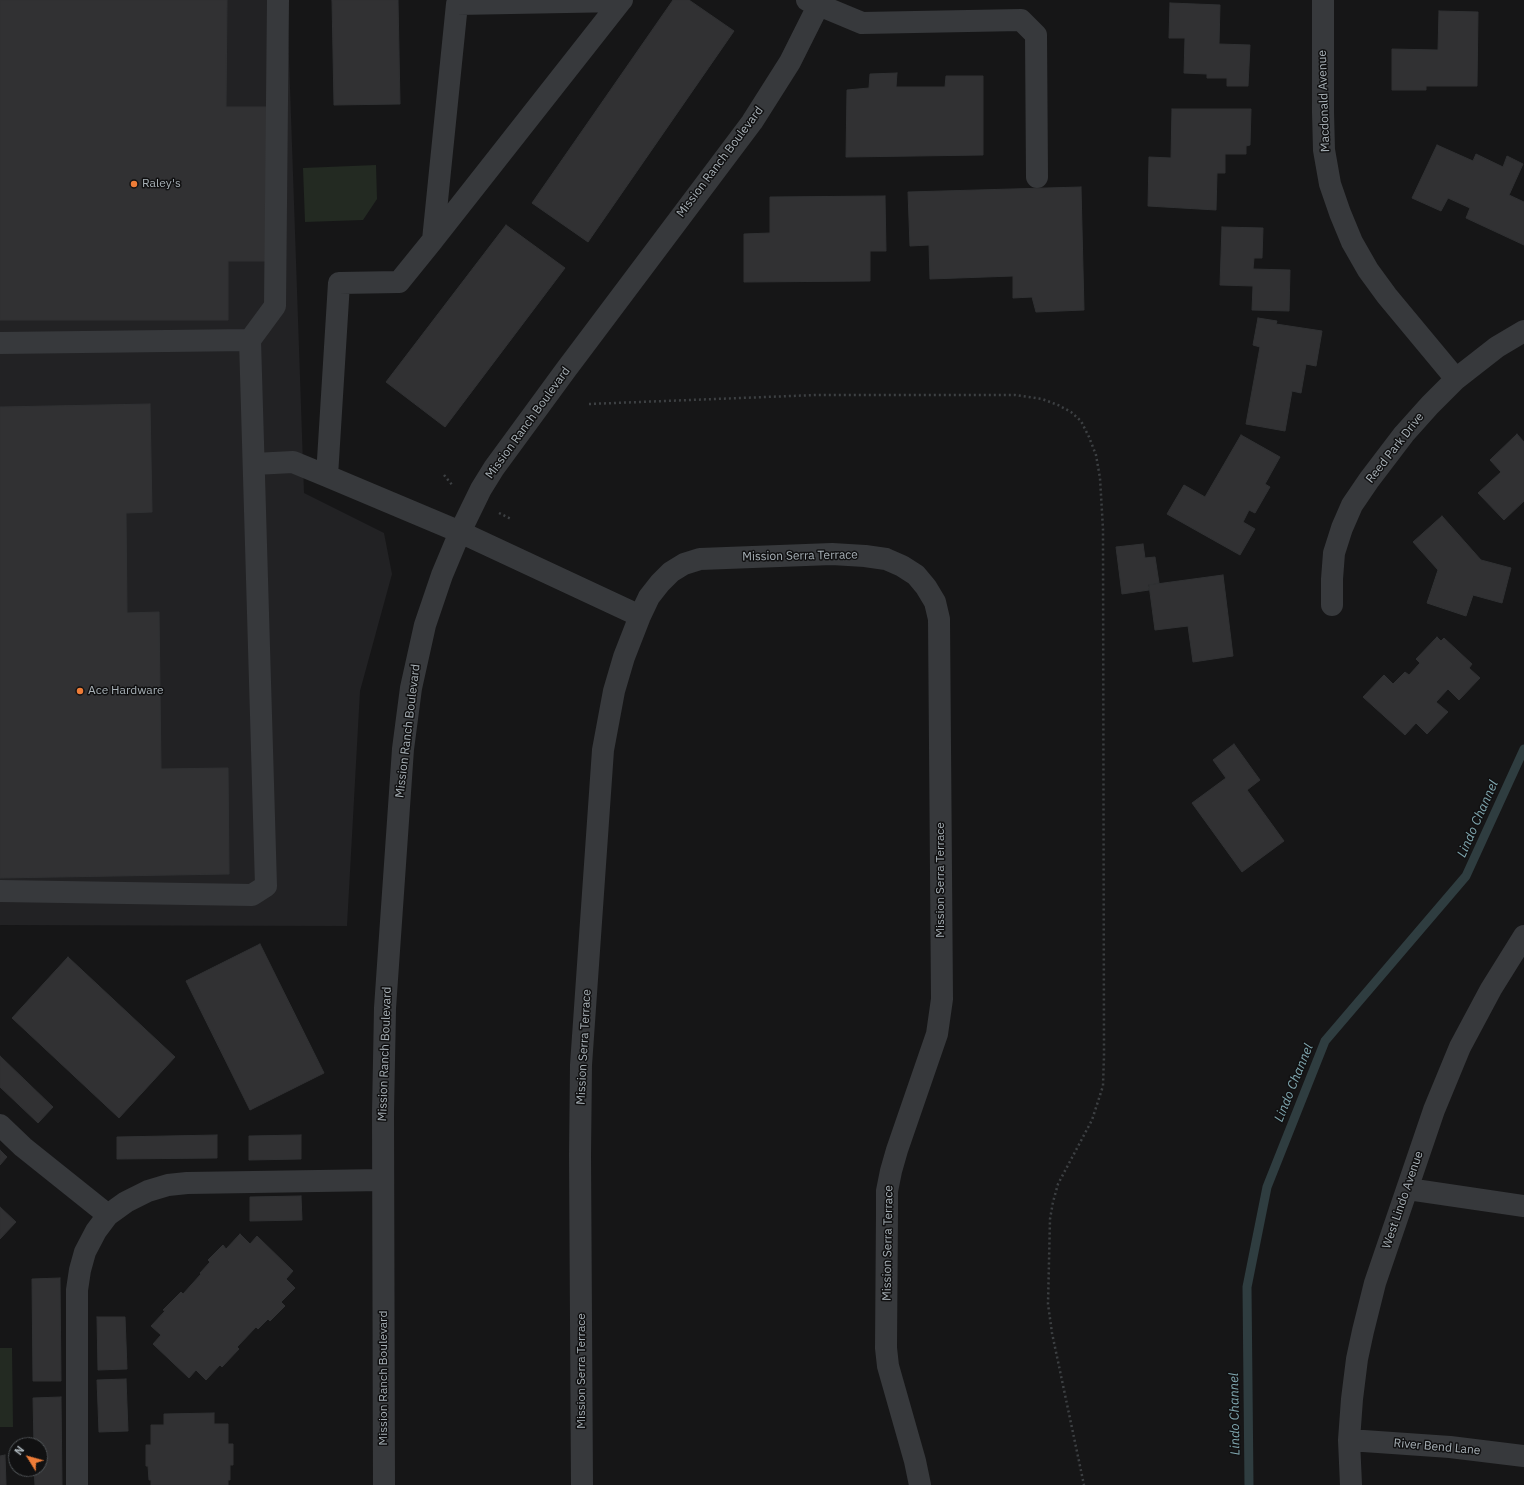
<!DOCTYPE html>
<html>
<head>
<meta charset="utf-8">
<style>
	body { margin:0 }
	#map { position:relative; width:1524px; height:1485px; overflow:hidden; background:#161617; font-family:"IBM Plex Sans",sans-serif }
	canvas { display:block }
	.north { position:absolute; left:8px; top:1437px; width:40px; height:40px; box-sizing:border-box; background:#111112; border:1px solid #4d5154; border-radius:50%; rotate:307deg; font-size:11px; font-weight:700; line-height:16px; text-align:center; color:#a8b1b7 }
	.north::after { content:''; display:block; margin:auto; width:14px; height:18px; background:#ee7c37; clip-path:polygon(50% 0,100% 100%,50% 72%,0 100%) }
</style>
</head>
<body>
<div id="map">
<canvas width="1524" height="1485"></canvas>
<div class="north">N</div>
</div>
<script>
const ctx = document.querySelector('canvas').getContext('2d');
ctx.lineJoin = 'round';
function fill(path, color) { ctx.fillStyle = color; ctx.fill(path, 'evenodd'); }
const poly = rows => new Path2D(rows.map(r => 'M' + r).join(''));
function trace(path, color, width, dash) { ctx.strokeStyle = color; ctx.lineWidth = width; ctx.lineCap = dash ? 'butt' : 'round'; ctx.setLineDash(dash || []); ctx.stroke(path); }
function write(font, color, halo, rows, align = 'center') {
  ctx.font = font + ' "IBM Plex Sans",sans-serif'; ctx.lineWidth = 3; ctx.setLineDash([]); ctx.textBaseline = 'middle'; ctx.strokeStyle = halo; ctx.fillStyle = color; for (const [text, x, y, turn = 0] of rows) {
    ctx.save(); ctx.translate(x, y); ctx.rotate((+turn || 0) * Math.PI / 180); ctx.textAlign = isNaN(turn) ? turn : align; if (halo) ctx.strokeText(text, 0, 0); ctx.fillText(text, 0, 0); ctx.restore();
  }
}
fill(poly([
	[0,0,287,0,304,493,384,533,392,574,360,691,347,926,0,925]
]), '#222224');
fill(poly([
	[376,165,377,199,363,220,305,222,303,168],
	[0,1348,12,1348,13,1427,0,1427]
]), '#232a22');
trace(poly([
	[1249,1485,1247,1287,1267,1187,1325,1041,1466,876,1524,749]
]), '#2f3d40', 9);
const building = poly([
	[0,0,227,0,226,107,268,107,268,261,228,261,228,320,0,320,0,0],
	[332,0,398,0,400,104,334,105,332,0],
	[673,0,689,0,734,31,588,242,532,203,673,0],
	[1170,3,1220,5,1219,44,1250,45,1248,86,1227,86,1227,78,1207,78,1207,74,1184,73,1185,38,1169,38,1170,3],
	[1439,11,1478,12,1477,86,1426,86,1426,90,1392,90,1392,49,1438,50,1439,11],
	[897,73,896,87,945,87,946,76,983,76,983,155,846,157,847,90,869,88,870,74,897,73],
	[1172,109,1251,109,1250,145,1246,146,1246,154,1225,154,1225,173,1217,173,1216,210,1148,206,1149,157,1171,158,1172,109],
	[1437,145,1473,161,1476,154,1503,167,1507,156,1523,164,1509,195,1524,202,1524,245,1466,218,1470,208,1448,198,1441,211,1412,198,1437,145],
	[1081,187,1084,310,1036,312,1032,297,1013,298,1013,276,930,279,929,245,910,246,908,192,1081,187],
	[885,196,886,251,870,251,870,281,744,282,744,234,770,233,770,197,885,196],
	[506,225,565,268,445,427,386,382,506,225],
	[1222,227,1263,228,1262,258,1254,258,1253,269,1290,270,1289,311,1252,310,1253,286,1220,285,1222,227],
	[1258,318,1277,321,1276,324,1322,331,1316,366,1306,364,1301,393,1292,391,1285,431,1246,424,1260,347,1253,345,1258,318],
	[150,404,152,512,126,513,127,613,159,612,161,769,228,768,229,874,0,878,0,407,150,404],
	[1517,434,1524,442,1524,501,1504,520,1478,493,1501,472,1490,460,1517,434],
	[1241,435,1280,457,1265,484,1270,487,1255,513,1249,510,1243,522,1255,529,1240,555,1167,514,1184,485,1205,497,1241,435],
	[1442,516,1481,560,1511,568,1502,603,1473,595,1466,616,1427,603,1438,570,1413,542,1442,516],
	[1143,544,1145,558,1155,557,1159,583,1148,585,1149,590,1122,594,1116,547,1143,544],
	[1223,575,1233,656,1193,662,1188,626,1155,630,1149,585,1223,575],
	[1437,637,1441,641,1444,638,1472,664,1469,668,1480,678,1459,700,1448,689,1436,702,1448,712,1427,734,1416,723,1405,735,1363,697,1384,675,1393,684,1405,672,1409,675,1420,663,1416,659,1437,637],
	[1234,744,1260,780,1247,790,1284,841,1242,872,1192,803,1226,778,1213,760,1234,744],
	[260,944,324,1073,250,1110,186,981,260,944],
	[68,957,175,1057,119,1118,12,1018,68,957],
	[0,1056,53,1107,38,1123,0,1087,0,1056],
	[217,1135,217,1158,117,1159,117,1137,217,1135],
	[301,1135,301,1159,249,1160,249,1136,301,1135],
	[0,1150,7,1157,0,1165,0,1150],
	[301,1196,302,1220,250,1221,250,1197,301,1196],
	[0,1207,16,1222,0,1239,0,1207],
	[240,1234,250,1244,257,1236,293,1271,286,1279,295,1288,281,1302,285,1306,270,1321,268,1319,258,1329,256,1327,237,1347,239,1349,222,1367,220,1365,206,1380,196,1370,189,1378,153,1344,161,1335,151,1326,165,1311,163,1310,181,1292,183,1294,201,1274,200,1273,210,1262,208,1260,223,1245,226,1249,240,1234],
	[60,1278,61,1381,33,1381,32,1279,60,1278],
	[97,1317,125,1317,127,1369,98,1370,97,1317],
	[126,1379,128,1431,99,1432,97,1380,126,1379],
	[61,1397,62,1485,35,1485,34,1469,40,1469,40,1445,34,1445,33,1398,61,1397],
	[214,1413,214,1424,228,1424,228,1444,233,1444,233,1465,230,1465,230,1480,228,1480,228,1485,151,1485,151,1480,149,1480,148,1466,146,1466,146,1445,151,1445,151,1425,164,1425,164,1414,214,1413],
	[5,1455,6,1485,0,1485,0,1456,5,1455]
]);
fill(building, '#313133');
trace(building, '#303133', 1);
trace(poly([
	[589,404,816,395,1015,395,1042,399,1058,405,1071,412,1081,421,1089,437,1096,455,1100,478,1103,529,1104,1056,1103,1086,1092,1120,1058,1184,1053,1202,1050,1219,1048,1304,1052,1333,1084,1485],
	[444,475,453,486],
	[499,513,511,519]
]), '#3d4043', 2.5, [2, 3]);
trace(poly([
	[807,0,862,23,1021,20,1036,35,1037,177],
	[1323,0,1323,112,1324,150,1330,184,1340,213,1352,242,1368,270,1387,296,1456,379],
	[621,1,457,4,433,240,621,1,622,0],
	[0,343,250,340],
	[254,464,293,462,327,476,460,532,640,616],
	[327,476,339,283,399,282,433,240],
	[1332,605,1332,579,1334,553,1342,528,1352,505,1369,480,1404,434,1430,405,1456,379,1497,347,1524,331],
	[0,891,252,895,266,886,250,340,275,306,278,0],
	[0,1125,23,1147,108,1215],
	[1408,1189,1524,1206],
	[1349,1440,1450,1447,1524,1456],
	[77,1485,77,1290,80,1270,85,1252,96,1231,108,1215,126,1202,148,1191,168,1185,187,1183,383,1180],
	[384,1485,383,1113,385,1008,403,749,411,688,425,625,442,575,460,532,481,489,494,468,565,371,752,122,790,62,821,0],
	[582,1485,580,1155,581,1065,603,750,614,691,624,657,640,616,649,597,660,583,671,572,684,564,700,559,832,554,865,556,886,559,902,566,916,575,926,587,935,602,939,619,942,999,937,1034,897,1150,891,1171,887,1191,887,1212,886,1348,888,1366,915,1461,920,1485],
	[1351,1485,1349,1440,1352,1399,1357,1359,1363,1331,1375,1283,1434,1110,1460,1047,1491,989,1524,936]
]), '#37393c', 22);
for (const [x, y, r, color] of [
	[134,184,4,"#ee7c37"],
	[80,691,4,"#ee7c37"]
]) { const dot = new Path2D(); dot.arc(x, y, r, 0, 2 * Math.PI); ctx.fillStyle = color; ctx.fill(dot); trace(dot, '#111112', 1.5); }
write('12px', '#a8b1b7', '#111112', [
	["Macdonald Avenue",1324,101,-92],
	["Mission Ranch Boulevard",720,162,-53],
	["Mission Ranch Boulevard",528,423,-54],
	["Reed Park Drive",1395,448,-52],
	["Mission Serra Terrace",800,556,-1],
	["Mission Ranch Boulevard",408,731,-83],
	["Mission Serra Terrace",941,880,-90],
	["Mission Serra Terrace",584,1047,-87],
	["Mission Ranch Boulevard",385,1054,-88],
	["West Lindo Avenue",1403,1200,-71],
	["Mission Serra Terrace",888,1243,-89],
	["Mission Serra Terrace",582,1371,-90],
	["Mission Ranch Boulevard",384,1378,-90],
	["River Bend Lane",1437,1447,5]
]);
write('12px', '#a8b1b7', '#111112', [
	["Raley's",142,184],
	["Ace Hardware",88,691]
], 'left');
write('italic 13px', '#80a8b1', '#111112', [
	["Lindo Channel",1478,819,-66],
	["Lindo Channel",1294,1083,-68],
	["Lindo Channel",1235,1414,-91]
]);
</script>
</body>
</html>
